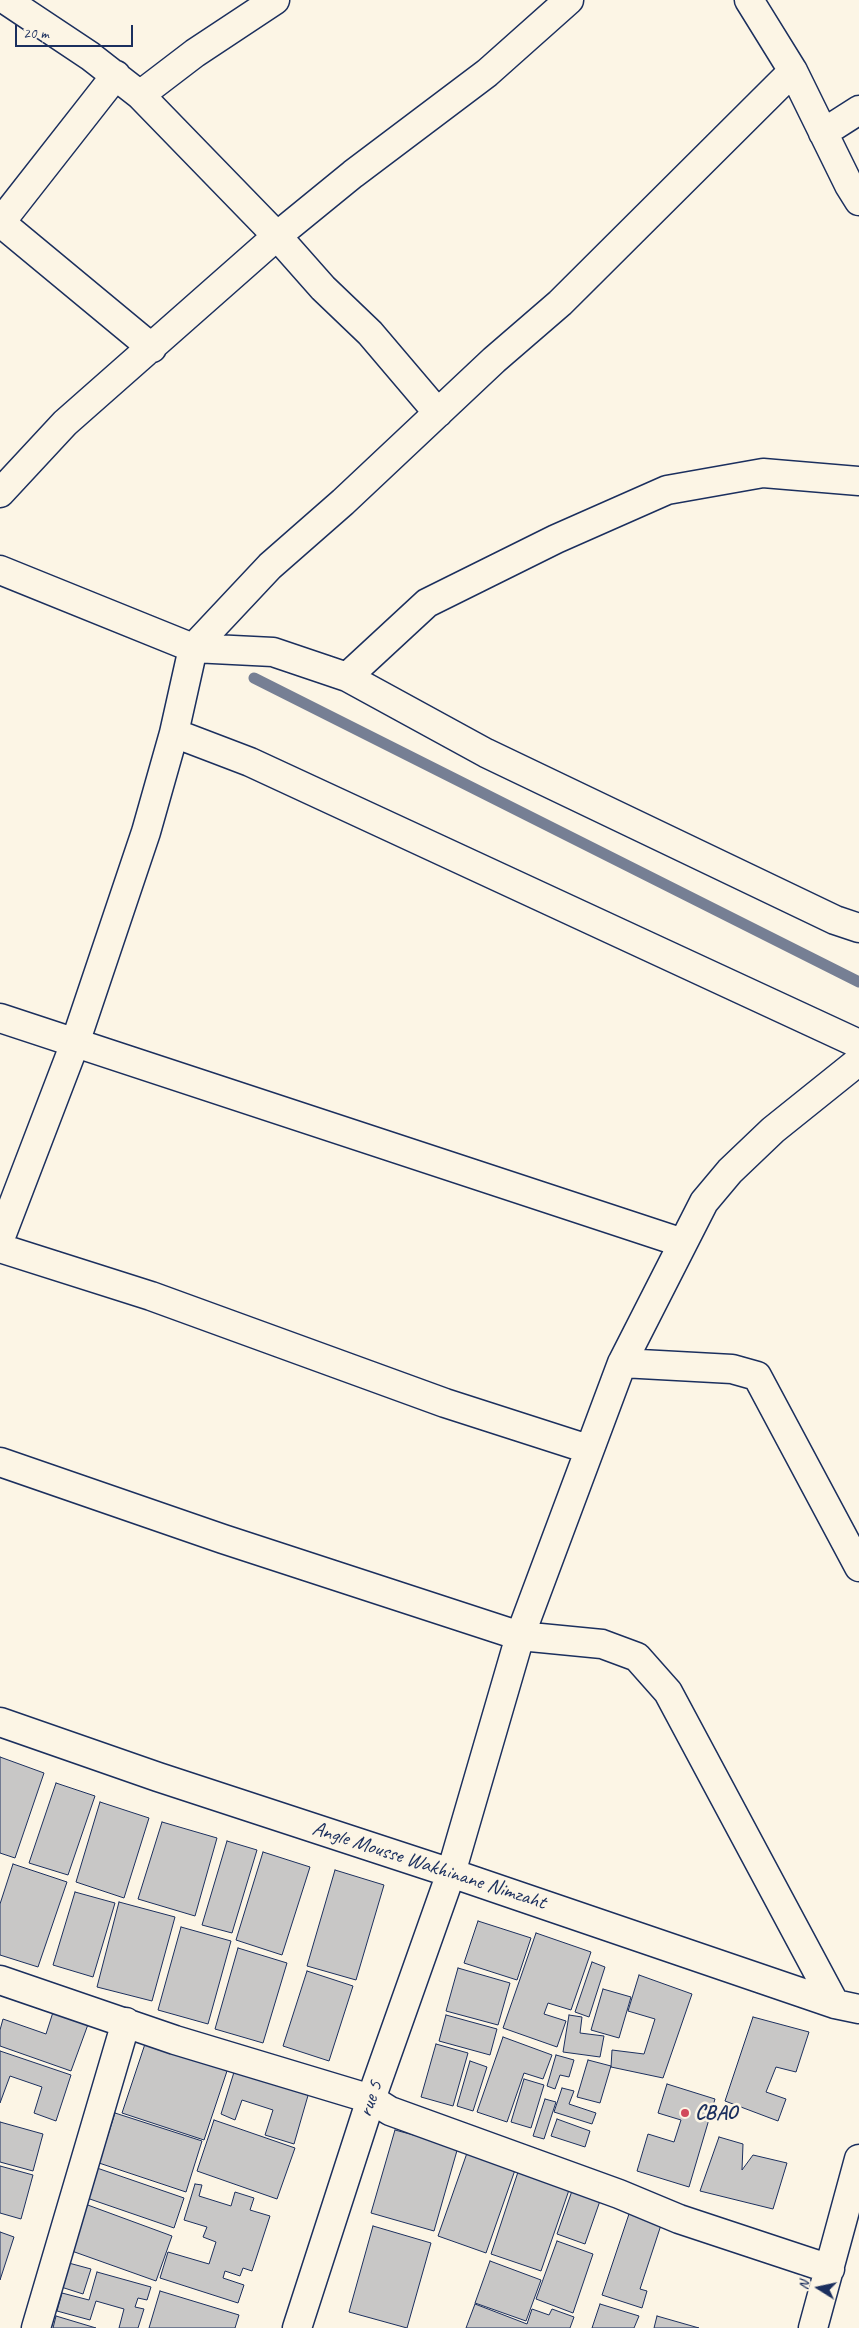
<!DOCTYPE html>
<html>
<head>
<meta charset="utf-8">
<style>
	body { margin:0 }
	#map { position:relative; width:859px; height:2328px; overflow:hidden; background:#fcf5e5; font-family:Caveat,sans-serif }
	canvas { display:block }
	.north { position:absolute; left:794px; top:2263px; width:50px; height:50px; -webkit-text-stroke:4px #fcf5e5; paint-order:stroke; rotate:280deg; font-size:14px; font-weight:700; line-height:20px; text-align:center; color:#1b2f5e }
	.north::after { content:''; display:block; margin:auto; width:18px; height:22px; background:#1b2f5e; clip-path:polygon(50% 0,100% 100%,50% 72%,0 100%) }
	.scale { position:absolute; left:15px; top:25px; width:118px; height:22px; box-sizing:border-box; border:2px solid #1b2f5e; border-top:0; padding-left:6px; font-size:15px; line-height:18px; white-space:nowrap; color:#1b2f5e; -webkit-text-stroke:4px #fcf5e5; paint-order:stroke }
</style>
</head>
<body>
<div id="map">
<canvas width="859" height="2328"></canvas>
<div class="north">N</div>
<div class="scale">20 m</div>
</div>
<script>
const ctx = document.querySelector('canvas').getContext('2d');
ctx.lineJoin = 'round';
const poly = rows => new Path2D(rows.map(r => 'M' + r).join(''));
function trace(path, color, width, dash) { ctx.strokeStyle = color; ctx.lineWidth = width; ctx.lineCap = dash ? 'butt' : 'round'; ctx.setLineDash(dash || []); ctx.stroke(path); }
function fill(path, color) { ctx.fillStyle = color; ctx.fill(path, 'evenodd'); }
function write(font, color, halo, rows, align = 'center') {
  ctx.font = font + ' Caveat,sans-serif'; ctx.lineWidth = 5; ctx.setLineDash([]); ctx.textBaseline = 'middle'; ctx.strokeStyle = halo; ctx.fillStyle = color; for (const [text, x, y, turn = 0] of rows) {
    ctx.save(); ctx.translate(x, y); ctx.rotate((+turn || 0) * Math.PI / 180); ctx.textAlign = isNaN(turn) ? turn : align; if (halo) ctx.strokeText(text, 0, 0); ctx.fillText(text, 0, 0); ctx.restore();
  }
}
trace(poly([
	[254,678,859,982]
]), '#767f94', 11);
const building = poly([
	[0,1757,44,1773,15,1858,0,1853,0,1757],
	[56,1783,95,1796,68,1875,29,1863,56,1783],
	[100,1802,149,1818,124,1898,76,1882,100,1802],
	[162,1822,217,1838,195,1916,138,1899,162,1822],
	[227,1841,257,1850,232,1933,202,1925,227,1841],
	[263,1852,310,1867,282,1955,236,1940,263,1852],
	[13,1864,67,1882,38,1967,0,1955,0,1904,13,1864],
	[335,1870,384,1885,356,1980,307,1966,335,1870],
	[75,1892,115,1903,93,1977,53,1965,75,1892],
	[119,1902,175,1917,152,2001,97,1987,119,1902],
	[478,1921,531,1938,517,1980,464,1963,478,1921],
	[181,1927,231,1941,208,2024,158,2010,181,1927],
	[536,1933,591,1952,571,2010,548,2003,544,2014,566,2021,557,2047,503,2028,536,1933],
	[238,1948,287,1963,263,2043,215,2029,238,1948],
	[592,1962,605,1967,589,2017,575,2012,592,1962],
	[458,1968,510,1983,498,2025,446,2011,458,1968],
	[307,1971,353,1986,329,2061,283,2046,307,1971],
	[639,1975,692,1994,663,2078,611,2067,612,2050,644,2054,655,2019,628,2011,639,1975],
	[603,1989,631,1997,619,2038,591,2030,603,1989],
	[55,2006,90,2019,71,2071,0,2046,0,2030,3,2019,46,2034,55,2006],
	[446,2015,497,2029,490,2055,439,2041,446,2015],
	[569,2015,582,2017,580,2033,604,2036,600,2057,563,2052,569,2015],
	[753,2017,809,2032,796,2072,776,2067,766,2092,786,2099,778,2121,725,2101,753,2017],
	[503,2037,552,2055,543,2079,524,2073,507,2122,477,2112,503,2037],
	[146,2041,228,2068,204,2140,122,2113,146,2041],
	[436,2044,468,2053,453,2106,421,2097,436,2044],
	[0,2051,71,2075,56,2121,34,2113,42,2087,10,2076,0,2103,0,2051],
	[556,2055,574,2060,569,2077,560,2075,555,2089,547,2086,556,2055],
	[588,2060,611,2066,600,2103,577,2097,588,2060],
	[470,2061,487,2067,473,2111,457,2106,470,2061],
	[235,2069,309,2092,294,2144,265,2135,273,2110,242,2100,235,2120,221,2114,235,2069],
	[524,2079,544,2085,531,2128,511,2122,524,2079],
	[667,2084,715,2099,689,2187,637,2171,648,2134,674,2142,681,2120,658,2113,667,2084],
	[562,2088,574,2091,569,2104,596,2113,592,2124,554,2112,562,2088],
	[545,2099,556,2102,544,2139,533,2136,545,2099],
	[115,2113,202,2141,186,2192,99,2163,115,2113],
	[557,2119,590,2131,585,2147,551,2136,557,2119],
	[214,2120,295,2148,277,2199,197,2171,214,2120],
	[0,2122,43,2134,33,2171,0,2162,0,2122],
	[395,2130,458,2147,434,2231,371,2213,395,2130],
	[719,2137,743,2144,742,2170,753,2155,787,2163,773,2209,700,2191,719,2137],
	[467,2153,515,2170,486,2253,438,2236,467,2153],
	[0,2166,33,2175,21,2219,0,2213,0,2166],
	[94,2167,184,2198,174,2228,84,2197,94,2167],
	[518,2172,569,2190,541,2271,491,2254,518,2172],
	[195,2184,202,2185,199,2196,231,2206,235,2192,254,2198,250,2210,270,2216,252,2271,243,2268,240,2276,225,2271,223,2278,244,2285,238,2303,160,2278,168,2252,209,2264,216,2242,203,2237,207,2227,184,2220,195,2184],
	[573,2188,601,2198,585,2244,557,2234,573,2188],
	[85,2204,172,2236,156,2281,69,2250,85,2204],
	[630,2211,662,2222,640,2289,647,2291,642,2308,602,2295,630,2211],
	[373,2226,431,2243,407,2328,349,2312,373,2226],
	[0,2232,14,2237,0,2280,0,2232],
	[557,2241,593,2254,573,2313,536,2299,557,2241],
	[490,2261,541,2280,526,2321,475,2303,490,2261],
	[65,2262,91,2269,83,2294,58,2286,65,2262],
	[97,2272,151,2287,147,2300,138,2298,135,2307,144,2309,138,2328,119,2328,124,2309,96,2301,90,2320,57,2311,62,2293,89,2300,97,2272],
	[160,2291,239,2315,235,2328,149,2328,160,2291],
	[475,2304,527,2324,532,2309,549,2315,552,2309,574,2317,570,2328,466,2328,475,2304],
	[600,2304,639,2316,634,2328,592,2328,600,2304],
	[56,2316,96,2328,53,2328,56,2316],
	[657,2316,699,2328,654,2328,657,2316]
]);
fill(building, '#c8c7c6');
trace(building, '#1b2f5e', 1);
const minor = poly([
	[6,0,90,56,140,95,277,236,323,288,370,333,438,413],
	[749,0,793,71,849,185,859,201],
	[140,95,195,53,275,0],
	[823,133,859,110],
	[0,222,152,348],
	[0,223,116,75],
	[0,493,65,423,277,236,353,174,487,73,569,0],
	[0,570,193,648,273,652,347,677,486,753,835,920,859,928],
	[347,677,427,603,556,539,667,490,763,473,859,481],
	[174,733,250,762,859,1044],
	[0,1018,683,1243],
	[0,1239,75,1043,146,832,174,733,193,648,270,566,343,502,494,360,560,303,793,71],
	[0,1248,151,1296,445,1403,588,1449],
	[622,1363,732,1369,757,1376,859,1567],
	[0,1462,223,1539,520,1636,602,1644,637,1657,668,1692,835,2004],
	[0,1722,158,1777,451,1873,835,2004,859,2009],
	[0,1980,175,2040,371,2099,390,2111,619,2194,679,2219,830,2269],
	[36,2328,126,2022],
	[297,2328,371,2099,451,1873,520,1636,622,1363,704,1202,730,1171,773,1130,859,1061],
	[813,2328,859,2159]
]);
trace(minor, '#1b2f5e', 31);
trace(minor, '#fcf5e5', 28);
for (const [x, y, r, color] of [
	[685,2113,5,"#d1495b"]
]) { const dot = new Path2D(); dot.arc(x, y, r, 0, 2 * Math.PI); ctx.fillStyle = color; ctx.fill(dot); trace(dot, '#fcf5e5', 2); }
write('21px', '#1b2f5e', '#fcf5e5', [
	["Angle Mousse Wakhinane Nimzaht",429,1866,18],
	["rue 5",371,2099,-71]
]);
write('bold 21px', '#1b2f5e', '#fcf5e5', [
	["CBAO",695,2113]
], 'left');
</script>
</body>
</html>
